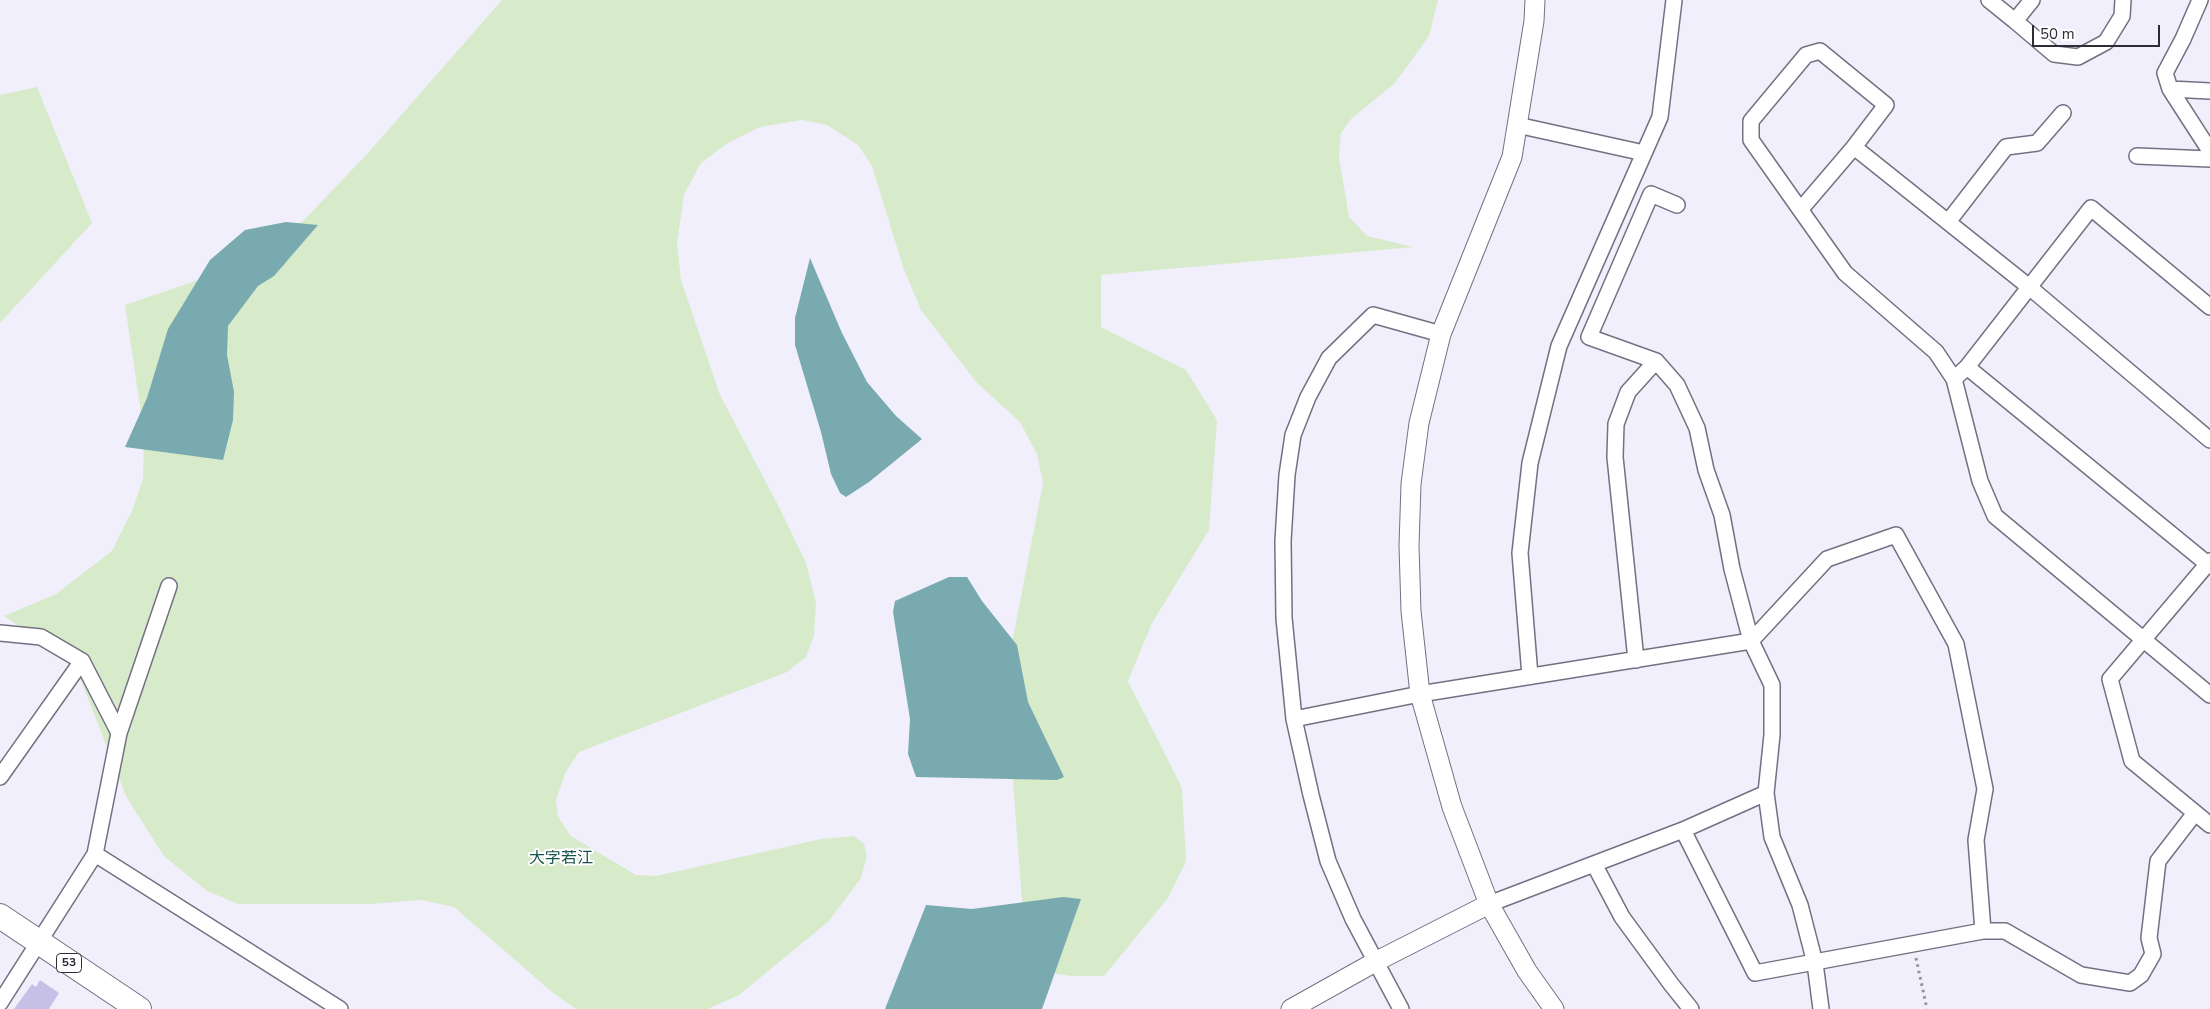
<!DOCTYPE html>
<html>
<head>
<meta charset="utf-8">
<style>
	body { margin:0 }
	#map { position:relative; width:2210px; height:1009px; overflow:hidden; background:#f1effc; font-family:"Nunito Sans",sans-serif }
	canvas { display:block }
	.scale { position:absolute; left:2032px; top:25px; width:128px; height:22px; box-sizing:border-box; border:2px solid #2d2c34; border-top:0; padding-left:6px; font-size:15px; line-height:18px; white-space:nowrap; color:#2d2c34; -webkit-text-stroke:4px #fefefe; paint-order:stroke }
</style>
</head>
<body>
<div id="map">
<canvas width="2210" height="1009"></canvas>
<div class="scale">50 m</div>
</div>
<script>
const ctx = document.querySelector('canvas').getContext('2d');
ctx.lineJoin = 'round';
function fill(path, color) { ctx.fillStyle = color; ctx.fill(path, 'evenodd'); }
const poly = rows => new Path2D(rows.map(r => 'M' + r).join(''));
function trace(path, color, width, dash) { ctx.strokeStyle = color; ctx.lineWidth = width; ctx.lineCap = dash ? 'butt' : 'round'; ctx.setLineDash(dash || []); ctx.stroke(path); }
function write(font, color, halo, rows, align = 'center') {
  ctx.font = font + ' "Nunito Sans","Noto Sans JP",sans-serif'; ctx.lineWidth = 4; ctx.setLineDash([]); ctx.textBaseline = 'middle'; ctx.strokeStyle = halo; ctx.fillStyle = color; for (const [text, x, y, turn = 0] of rows) {
    ctx.save(); ctx.translate(x, y); ctx.rotate((+turn || 0) * Math.PI / 180); ctx.textAlign = isNaN(turn) ? turn : align; if (halo) ctx.strokeText(text, 0, 0); ctx.fillText(text, 0, 0); ctx.restore();
  }
}
fill(poly([
	[502,0,1438,0,1429,36,1395,83,1351,119,1341,133,1339,157,1349,217,1367,236,1414,247,1101,275,1101,327,1186,370,1217,420,1209,530,1152,623,1128,681,1182,788,1186,861,1168,898,1104,976,1072,976,1042,972,1024,928,1006,688,1012,643,1043,483,1037,454,1020,422,977,383,921,310,903,267,872,166,858,145,827,125,802,120,760,127,728,143,701,163,684,195,677,243,681,280,720,395,780,509,806,563,816,602,814,636,806,657,787,672,579,752,566,771,556,800,558,817,571,836,636,875,656,876,821,839,854,836,864,844,867,856,861,878,829,921,739,995,708,1009,576,1009,553,993,454,907,421,900,370,904,238,904,207,891,164,856,127,798,78,673,47,645,4,616,56,594,112,551,132,511,143,479,144,433,125,305,213,275,258,253,304,220,368,153],
	[37,87,92,223,0,323,0,95]
]), '#d7ebca');
fill(poly([
	[286,222,318,225,274,276,258,286,228,326,227,355,234,392,233,420,223,460,125,447,147,398,168,329,210,260,245,230],
	[810,258,842,333,867,382,896,416,922,439,869,482,846,497,840,493,831,474,821,432,795,345,795,318],
	[949,577,967,577,982,601,1017,645,1028,702,1064,777,1057,780,916,777,908,754,910,719,893,612,895,601],
	[1063,897,1081,899,1042,1009,885,1009,926,905,972,909]
]), '#78aaaf');
fill(poly([
	[40,980,59,993,49,1009,14,1009,32,984,36,987]
]), '#c7c0e6');
const minor = poly([
	[1989,0,2015,21,2032,0],
	[2200,0,2183,39,2165,73,2170,89,2210,151],
	[2015,21,2054,54,2078,57,2106,42,2122,16,2123,0],
	[2170,89,2210,91],
	[1517,125,1644,153],
	[1854,147,2028,286,2210,440],
	[2137,156,2210,159],
	[1677,205,1651,194,1589,337,1656,361,1677,385,1697,428,1706,470,1722,515,1732,569,1751,641,1772,685,1772,735,1766,793,1772,837,1800,905,1815,963,1821,1009],
	[1801,209,1854,147,1886,105,1820,51,1806,55,1751,121,1751,140,1845,273,1936,352,1954,379,1980,481,1995,516,2210,695],
	[1948,222,2006,147,2037,143,2063,113],
	[1967,367,2210,566],
	[1954,379,1967,367,2091,208,2210,307],
	[2210,561,2110,679,2132,761,2210,825],
	[0,633,41,637,82,661,119,733,95,854],
	[1636,660,1615,457,1616,424,1628,392,1656,361],
	[1530,676,1520,553,1530,463,1559,346,1660,117,1674,0],
	[1294,719,1284,618,1283,541,1287,475,1293,435,1308,397,1329,358,1373,315,1441,334],
	[119,733,169,586],
	[0,777,82,661],
	[1594,864,1622,917,1671,984,1691,1009],
	[1489,904,1683,830,1766,793],
	[1983,931,2005,931,2081,975,2130,983,2141,975,2153,954,2149,938,2158,861,2195,813],
	[0,1003,95,854,340,1009],
	[1401,1009,1353,919,1328,861,1311,795,1294,719,1420,694,1751,641,1827,559,1896,535,1956,644,1985,789,1976,840,1983,931,1755,973,1683,830]
]);
const tertiary = poly([
	[1535,0,1534,21,1512,157,1441,334,1419,423,1411,484,1409,546,1411,611,1420,694,1452,807,1489,904,1527,971,1554,1009],
	[1291,1009,1375,962,1489,904]
]);
const primary = poly([
	[0,916,139,1009]
]);
trace(minor, '#747083', 18);
trace(tertiary, '#747083', 21);
trace(primary, '#747083', 26);
trace(poly([
	[1916,958,1927,1009]
]), '#92909b', 3, [2.5, 4]);
trace(minor, '#fff', 15);
trace(tertiary, '#fff', 19);
trace(primary, '#fff', 24);
for (const [x, y, w] of [
	[69,963,25]
]) { const box = new Path2D(); box.roundRect(x - w / 2, y - 9.5, w, 19, 4); ctx.fillStyle = '#fefefe'; ctx.fill(box); trace(box, '#2d2c34', 1); }
write('bold 12px', '#2d2c34', null, [
	["53",69,963]
]);
write('16px', '#1a534b', '#fefefe', [
	["大字若江",561,859]
]);
</script>
</body>
</html>
